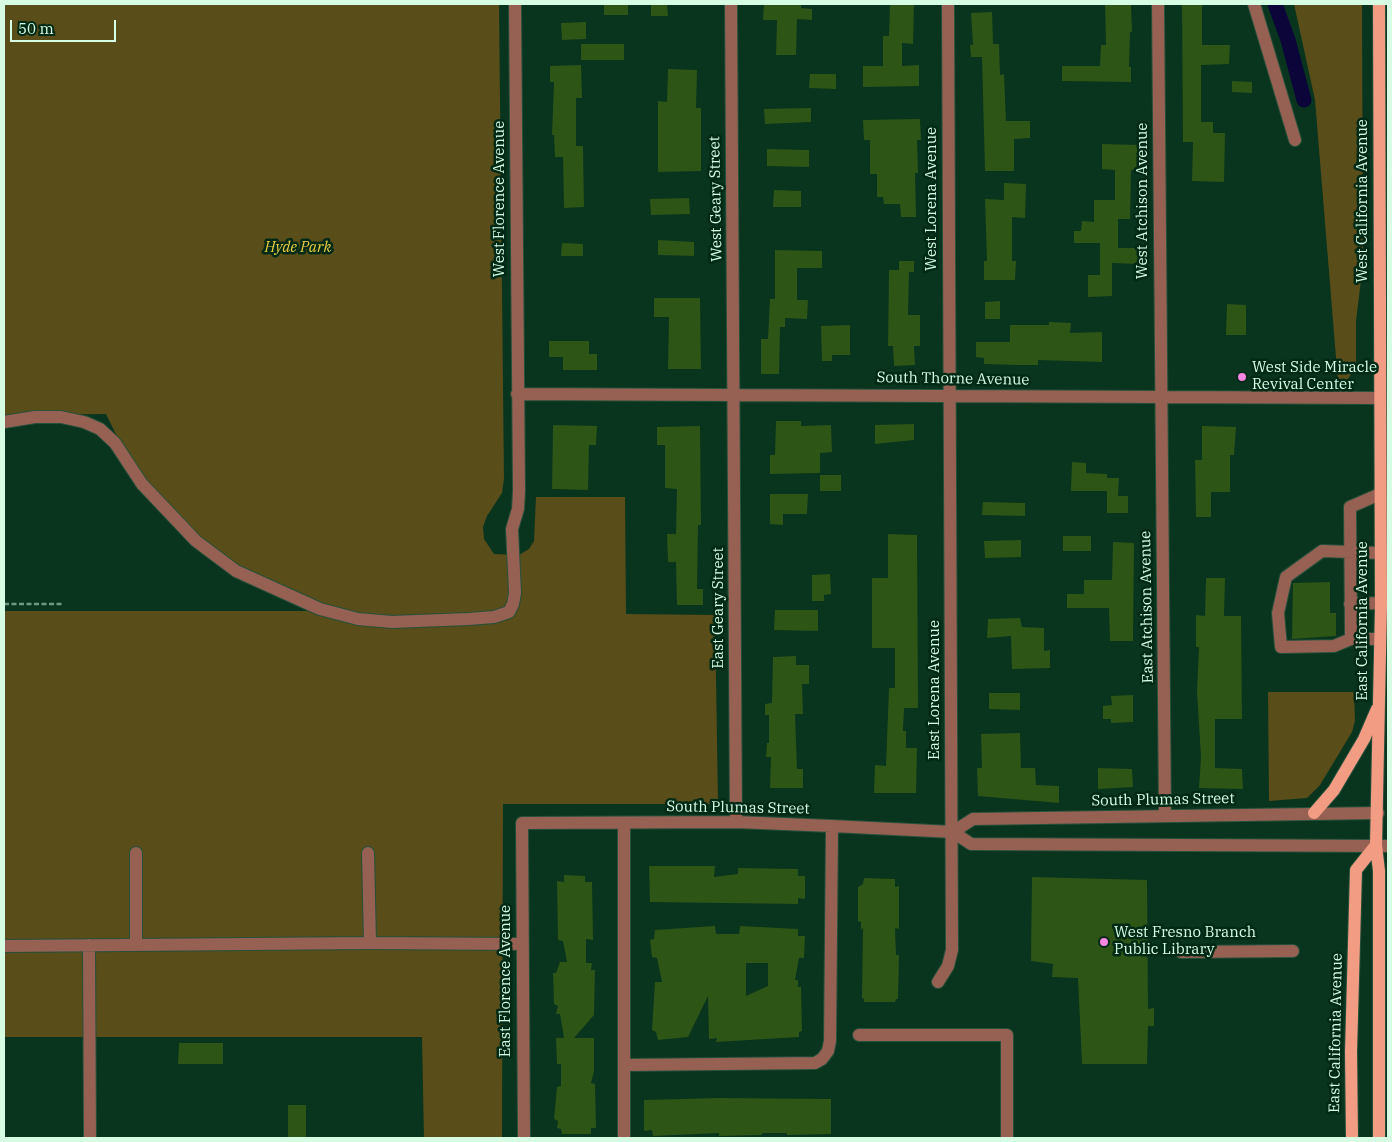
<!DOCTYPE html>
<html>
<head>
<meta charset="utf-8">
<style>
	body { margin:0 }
	#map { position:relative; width:1392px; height:1142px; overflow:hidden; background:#09341e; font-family:"IBM Plex Serif",serif }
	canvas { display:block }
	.frame { position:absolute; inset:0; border:5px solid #d6fce3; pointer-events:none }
	.scale { position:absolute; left:10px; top:20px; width:106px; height:22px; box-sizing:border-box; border:2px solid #d6fce3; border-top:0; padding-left:6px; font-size:15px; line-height:18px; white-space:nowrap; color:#d6fce3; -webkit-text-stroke:4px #002a15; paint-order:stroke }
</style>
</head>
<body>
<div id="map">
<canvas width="1392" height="1142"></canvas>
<div class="frame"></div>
<div class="scale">50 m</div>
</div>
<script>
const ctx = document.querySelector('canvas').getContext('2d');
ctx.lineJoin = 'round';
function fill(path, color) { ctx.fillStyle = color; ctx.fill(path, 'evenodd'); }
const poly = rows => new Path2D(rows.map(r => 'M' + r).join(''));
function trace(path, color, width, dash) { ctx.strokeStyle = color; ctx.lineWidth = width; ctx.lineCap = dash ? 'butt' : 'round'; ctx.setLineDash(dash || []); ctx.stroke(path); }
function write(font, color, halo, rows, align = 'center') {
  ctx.font = font + ' "IBM Plex Serif",serif'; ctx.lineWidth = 5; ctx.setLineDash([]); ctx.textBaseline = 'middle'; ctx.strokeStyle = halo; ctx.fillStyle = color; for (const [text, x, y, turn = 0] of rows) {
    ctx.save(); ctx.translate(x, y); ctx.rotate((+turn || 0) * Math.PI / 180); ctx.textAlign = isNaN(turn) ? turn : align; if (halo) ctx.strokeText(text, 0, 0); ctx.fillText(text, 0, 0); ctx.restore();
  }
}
fill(poly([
	[4,4,499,4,504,479,502,493,487,516,483,527,484,539,494,554,519,555,529,549,534,541,536,497,625,497,626,614,715,615,718,804,503,804,502,1138,424,1138,422,1037,4,1037,4,611,316,611,194,542,125,453,106,414,4,415],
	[1294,4,1362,4,1363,264,1356,321,1356,365,1347,381,1338,382,1315,100],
	[1268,692,1354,692,1355,721,1352,732,1320,785,1307,798,1269,801]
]), '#594d19');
trace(poly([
	[1275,4,1288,40,1304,100]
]), '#0b053a', 15);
fill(poly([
	[604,4,628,4,628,15,604,15],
	[651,4,667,4,668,16,651,16],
	[764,4,801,4,801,8,812,9,812,20,797,19,796,55,776,55,777,20,763,20],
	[890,4,914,4,913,44,902,43,902,66,919,65,919,86,863,87,863,66,883,66,883,36,889,36],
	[1105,4,1131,4,1132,32,1130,32,1129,67,1131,67,1131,82,1062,81,1062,66,1100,66,1101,45,1106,45],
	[1182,4,1202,4,1202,45,1230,45,1229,64,1201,65,1201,122,1213,122,1213,133,1225,133,1224,182,1192,181,1193,142,1183,142],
	[992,12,993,44,999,44,1000,75,1004,74,1006,121,1030,121,1030,138,1014,139,1014,171,985,171,982,57,971,57,970,45,973,45,971,13],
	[586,22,586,39,562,40,561,23],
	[581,44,624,44,624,60,581,60],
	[581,65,582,98,576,98,576,146,583,146,584,207,564,208,563,157,555,157,554,135,552,135,554,82,550,82,550,66],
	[668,69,697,70,696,108,701,108,701,171,658,172,658,101,667,102],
	[810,74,836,74,836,89,809,88],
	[1232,81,1252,82,1252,93,1232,92],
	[811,108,811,122,765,124,764,109],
	[920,119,921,140,917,140,918,173,915,173,916,217,901,217,900,204,884,204,883,197,877,197,877,174,870,174,870,140,864,140,863,120],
	[1102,144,1139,145,1138,170,1131,170,1130,219,1118,219,1118,248,1139,248,1139,264,1112,263,1112,296,1088,297,1088,275,1100,275,1100,243,1074,243,1074,231,1081,231,1082,221,1094,222,1094,200,1115,200,1115,170,1102,169],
	[767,149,809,150,809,167,767,166],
	[1004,183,1026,184,1025,218,1012,217,1012,261,1016,261,1015,280,984,280,984,261,987,261,985,199,1004,200],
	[774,190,801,191,801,207,773,207],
	[689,198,690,214,651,215,650,199],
	[658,240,694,242,694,256,658,255],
	[562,243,583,244,583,256,561,256],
	[775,250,822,251,822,268,797,268,797,300,808,300,807,319,785,318,785,327,780,327,779,374,761,374,761,339,768,339,770,299,775,299],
	[899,261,914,261,914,272,909,272,908,315,920,315,920,346,914,346,915,365,894,366,893,346,888,346,889,270,899,270],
	[654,298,700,298,701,369,668,369,669,317,654,317],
	[1000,301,1000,319,985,319,985,302],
	[1227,304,1246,305,1246,335,1226,335],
	[1049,322,1071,323,1070,333,1102,332,1102,362,1038,360,1038,365,1019,365,984,364,984,358,976,357,976,342,1010,342,1010,325,1049,325],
	[850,325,850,355,832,355,832,361,822,361,821,326],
	[549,341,589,341,589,354,597,354,597,370,563,370,563,357,549,357],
	[776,421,801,421,801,426,831,425,832,452,820,453,820,473,770,474,770,455,775,455],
	[914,424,914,440,875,444,875,425],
	[553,425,597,426,596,445,589,445,588,490,552,489],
	[700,426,701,525,698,525,697,589,703,589,703,605,677,605,676,562,668,562,667,534,676,534,677,489,665,488,665,445,657,445,657,427],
	[1202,426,1236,427,1234,455,1230,455,1230,492,1211,492,1211,517,1196,517,1195,460,1202,460],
	[1072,462,1086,463,1086,473,1107,474,1107,478,1119,478,1118,496,1128,496,1128,513,1107,513,1107,491,1071,491],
	[820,475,841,475,841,491,820,491],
	[770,494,808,494,807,514,783,514,783,525,770,524],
	[983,502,1025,503,1025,516,982,515],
	[888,534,917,535,918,708,904,708,903,731,906,731,906,748,917,748,916,793,874,793,875,765,886,766,889,688,895,688,895,648,872,648,872,578,888,578],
	[1063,536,1091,536,1091,551,1063,551],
	[1021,540,1021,557,985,558,984,541],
	[1113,542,1134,543,1133,641,1110,641,1109,608,1067,608,1067,594,1084,594,1084,580,1112,580],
	[830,574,831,594,824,595,824,601,812,601,812,575],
	[1206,578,1225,578,1224,616,1241,616,1242,719,1215,719,1215,768,1242,769,1243,789,1199,788,1201,757,1197,691,1199,647,1196,647,1196,615,1205,616],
	[1330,582,1330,613,1336,613,1336,636,1292,639,1293,583],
	[775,610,818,610,818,631,774,630],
	[1020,618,1022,627,1044,628,1044,651,1050,650,1050,668,1012,669,1011,636,987,638,988,619],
	[796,656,796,665,809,665,809,684,802,684,803,714,795,714,797,769,803,769,803,788,770,788,771,757,766,757,767,743,769,743,769,715,765,715,765,704,772,703,773,657],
	[989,693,1020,693,1020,710,989,709],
	[1133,695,1133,722,1111,723,1111,719,1103,719,1103,706,1112,705,1111,696],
	[1020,733,1021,768,1035,768,1036,785,1059,786,1059,803,978,796,977,768,982,768,981,734],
	[1098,768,1132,769,1133,787,1098,789],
	[649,866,715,866,714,877,738,874,738,868,798,869,798,876,805,876,805,899,798,898,798,904,650,902],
	[564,875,585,876,585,882,592,882,593,940,586,939,586,963,592,963,591,970,595,970,594,1015,574,1038,594,1038,594,1071,591,1083,595,1084,596,1128,591,1128,591,1134,562,1134,561,1129,557,1128,558,1121,554,1119,557,1087,561,1086,561,1064,557,1064,556,1038,564,1038,560,1014,556,1014,558,1006,554,1004,553,973,556,973,560,962,567,962,563,941,558,940,557,881,564,882],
	[1032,877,1147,880,1148,1009,1154,1008,1154,1026,1148,1026,1147,1064,1082,1064,1078,978,1052,977,1053,964,1031,961],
	[864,878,895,879,895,887,899,886,899,929,895,928,896,955,899,955,898,999,896,999,895,1002,864,1002,864,999,862,998,863,928,861,930,861,922,858,921,858,887,863,884],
	[715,926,716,934,739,934,740,926,798,929,798,936,805,936,804,958,799,958,795,980,798,980,798,987,801,987,802,1031,799,1032,799,1037,716,1042,717,1038,709,1039,708,996,688,1037,658,1040,656,1032,652,1030,655,982,662,982,657,958,652,957,650,940,654,939,655,930],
	[746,963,768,963,768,986,746,996],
	[179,1043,223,1043,223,1064,178,1064],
	[719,1098,831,1099,831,1134,787,1135,787,1133,763,1133,761,1135,719,1136,719,1133,653,1136,652,1130,644,1131,644,1100],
	[288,1105,306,1105,306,1138,288,1138]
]), '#2d5516');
const minor = poly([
	[731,4,736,822],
	[1158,4,1165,816],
	[1254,4,1295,140],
	[517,394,1379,398],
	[4,422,35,417,61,417,84,422,100,429,115,443,142,484,196,541,236,571,320,609,358,619,392,622,468,619,494,617,509,612,513,604,515,593,512,529,518,509,519,491,515,4],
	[1350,604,1381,603],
	[1351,639,1334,646,1281,647,1278,613,1286,577,1322,551,1380,553],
	[1380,639,1351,639,1350,507,1380,494],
	[953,832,973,819,1378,813],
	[136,853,136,945],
	[368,853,370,943],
	[89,945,90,1138],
	[4,946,370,943,522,944],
	[1181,952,1293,951],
	[938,982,948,966,952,950,948,4],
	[859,1035,1007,1035,1007,1138],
	[624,1065,815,1063,822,1059,828,1051,830,1041,832,826],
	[524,1138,522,823,736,822,832,826,953,832,971,844,1388,846],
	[624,1138,624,823]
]);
const major = poly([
	[1314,813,1334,790,1364,739,1377,709],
	[1352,1138,1351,1052,1356,870,1376,845],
	[1379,1138,1379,871,1376,845,1381,606,1379,4]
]);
trace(minor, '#26503a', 14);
trace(major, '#26503a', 14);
trace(poly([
	[4,604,62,604]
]), '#6f9880', 2.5, [5, 2.5]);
trace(minor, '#966153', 12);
trace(major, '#f39c84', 12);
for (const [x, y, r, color] of [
	[1242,377,5,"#fd86e2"],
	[1104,942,5,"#fd86e2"]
]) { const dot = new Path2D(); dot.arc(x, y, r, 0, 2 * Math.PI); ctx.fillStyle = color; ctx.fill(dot); trace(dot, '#002a15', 2); }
write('15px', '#d6fce3', '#002a15', [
	["West Florence Avenue",500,199,-90],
	["West Geary Street",716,199,-91],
	["West Lorena Avenue",932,199,-90],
	["West Atchison Avenue",1143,201,-90],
	["West California Avenue",1363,201,-90],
	["South Thorne Avenue",953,379,1],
	["East Atchison Avenue",1147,607,-91],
	["East Geary Street",719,608,-90],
	["East California Avenue",1363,621,-90],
	["East Lorena Avenue",935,690,-90],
	["South Plumas Street",1163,800,-1],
	["South Plumas Street",738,808,1],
	["East Florence Avenue",506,981,-90],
	["East California Avenue",1336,1033,-89]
]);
write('italic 15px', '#eacb42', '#002a15', [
	["Hyde Park",298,248]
]);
write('15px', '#d6fce3', '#002a15', [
	["West Side Miracle",1252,368],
	["Revival Center",1252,385],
	["West Fresno Branch",1114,933],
	["Public Library",1114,950]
], 'left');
</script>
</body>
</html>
